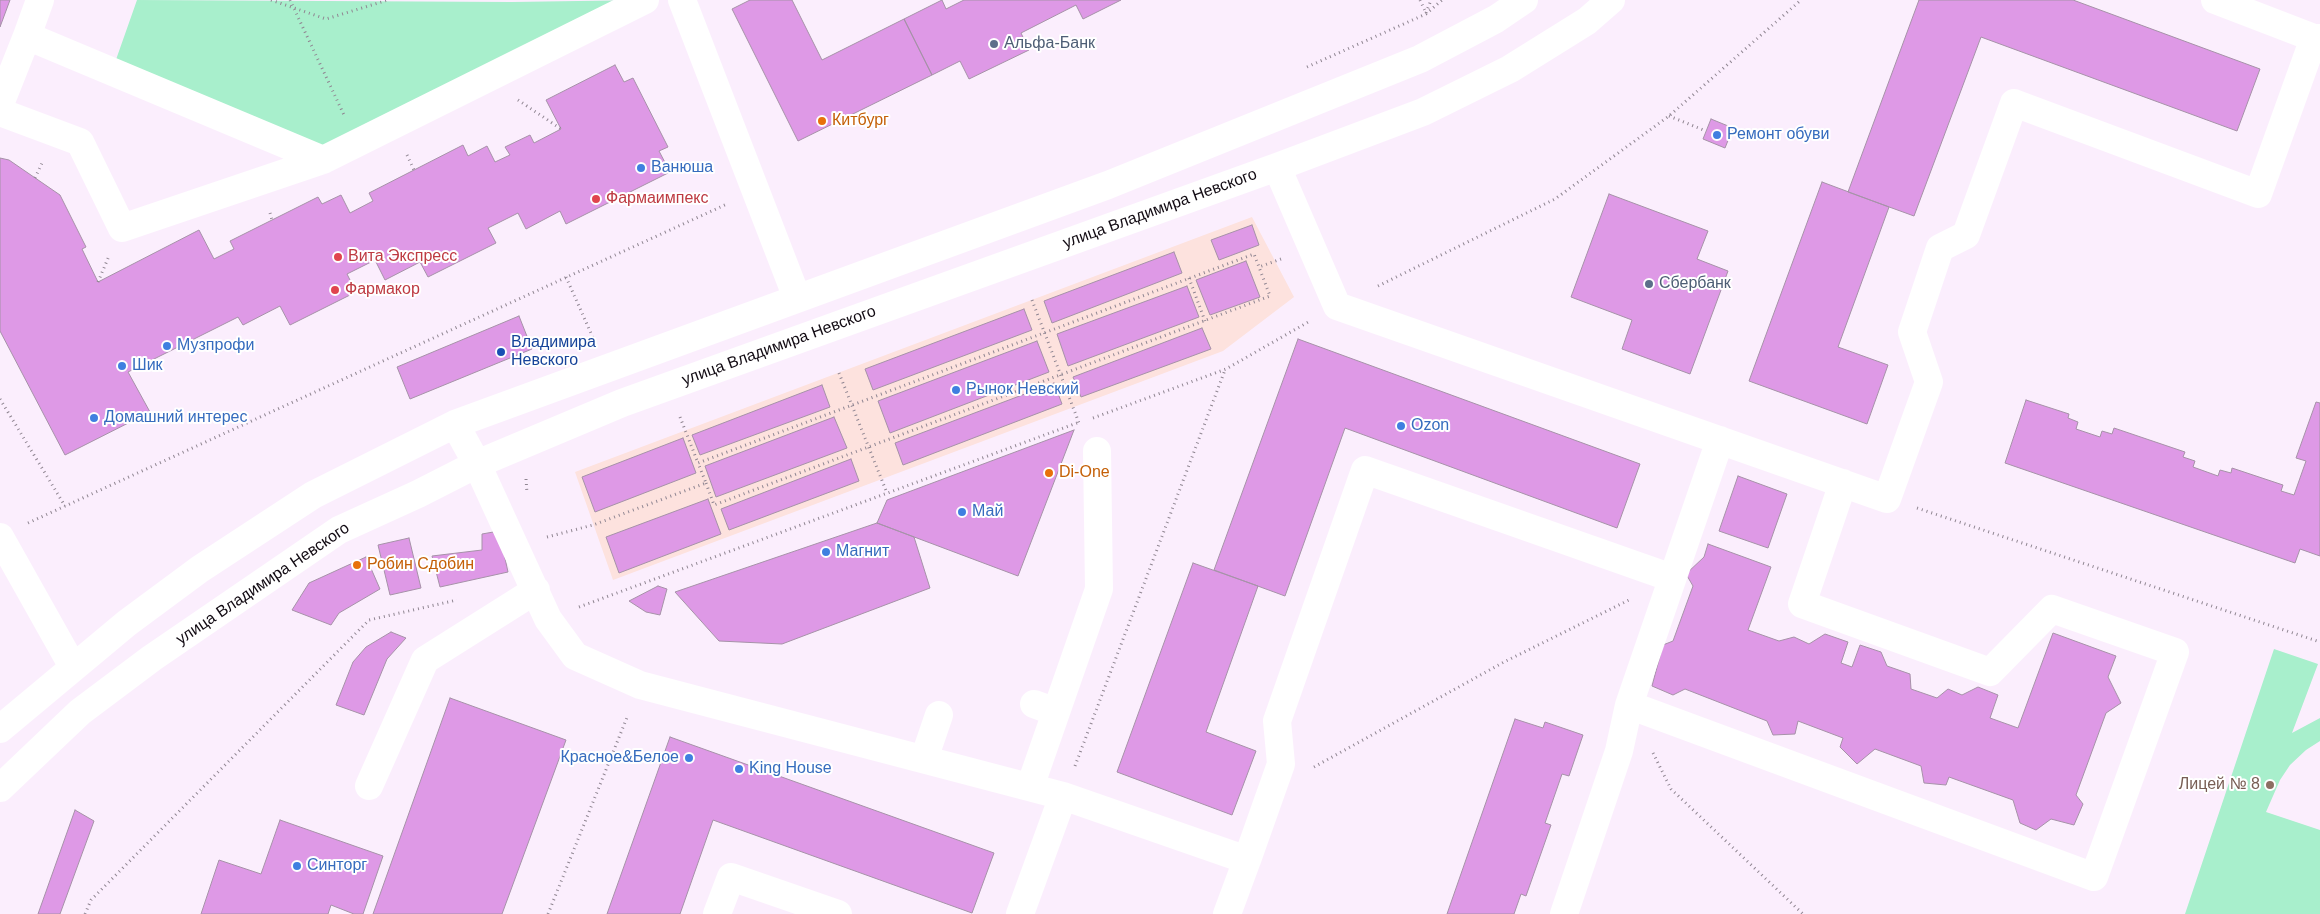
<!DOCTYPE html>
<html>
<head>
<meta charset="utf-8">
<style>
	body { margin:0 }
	canvas { display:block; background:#fbeefd }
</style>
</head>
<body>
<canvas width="2320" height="914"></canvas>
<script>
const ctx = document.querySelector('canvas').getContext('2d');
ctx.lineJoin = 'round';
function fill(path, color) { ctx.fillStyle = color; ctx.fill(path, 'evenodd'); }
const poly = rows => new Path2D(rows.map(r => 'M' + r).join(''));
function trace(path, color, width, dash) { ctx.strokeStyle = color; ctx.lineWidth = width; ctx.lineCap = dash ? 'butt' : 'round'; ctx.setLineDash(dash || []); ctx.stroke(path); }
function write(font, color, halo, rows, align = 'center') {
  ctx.font = font + ' Arial,sans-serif'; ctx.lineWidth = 4; ctx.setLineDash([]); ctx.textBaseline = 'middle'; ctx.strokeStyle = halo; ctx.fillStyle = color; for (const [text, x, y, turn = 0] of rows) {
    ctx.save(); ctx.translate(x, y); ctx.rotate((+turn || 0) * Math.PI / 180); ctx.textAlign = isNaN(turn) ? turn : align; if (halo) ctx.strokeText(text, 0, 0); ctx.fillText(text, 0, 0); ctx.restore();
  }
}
fill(poly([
	[1252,217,1294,297,1223,351,613,580,575,472]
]), '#fde2de');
fill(poly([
	[137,0,512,2,645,0,323,160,112,71],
	[2274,649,2318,664,2292,733,2320,718,2320,741,2306,750,2290,765,2280,780,2266,812,2320,830,2320,914,2185,914]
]), '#a8efcc');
const building = poly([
	[0,0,10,0,0,27,0,0],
	[750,0,792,0,822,60,904,19,932,75,798,141,732,9,750,0],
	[942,0,946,9,964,0,1121,0,1083,19,1076,5,1021,33,1029,50,969,79,960,61,932,75,904,19,942,0],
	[1919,0,2073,0,2260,69,2237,131,1981,37,1914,216,1848,192,1919,0],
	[615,65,624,82,633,78,668,147,659,151,670,172,566,224,560,211,526,229,518,213,488,228,496,243,428,277,420,262,385,280,375,260,347,274,356,292,290,325,280,306,243,325,238,317,128,372,150,412,65,455,0,331,0,158,9,160,60,195,86,247,82,249,98,282,199,230,214,259,234,249,230,241,318,197,322,204,341,195,350,213,373,201,369,193,463,145,468,156,487,146,495,162,510,155,505,147,530,135,534,143,561,129,546,100,615,65],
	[1711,119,1733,128,1725,148,1703,139,1711,119],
	[1822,182,1889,207,1838,347,1888,365,1867,424,1749,381,1822,182],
	[1609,194,1708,231,1697,259,1728,271,1690,374,1622,349,1632,320,1571,297,1609,194],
	[1252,225,1259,245,1219,260,1211,240,1252,225],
	[1174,252,1182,273,1052,323,1044,301,1174,252],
	[1246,261,1260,297,1210,315,1196,280,1246,261],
	[1187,286,1199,317,1068,366,1057,334,1187,286],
	[1024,309,1032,330,873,390,865,369,1024,309],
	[519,316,532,349,410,399,397,367,519,316],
	[1202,328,1211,349,1081,397,1073,377,1202,328],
	[1298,339,1640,464,1617,528,1345,428,1285,596,1214,570,1298,339],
	[1037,341,1049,372,890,433,878,401,1037,341],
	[1054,383,1062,404,903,465,895,443,1054,383],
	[822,385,830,407,700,455,692,435,822,385],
	[2026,400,2069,414,2068,418,2078,422,2076,429,2100,437,2102,431,2112,434,2114,428,2185,452,2183,457,2195,461,2193,467,2218,476,2220,470,2231,473,2232,468,2283,485,2281,491,2294,495,2306,461,2296,458,2316,402,2320,403,2320,556,2300,549,2295,563,2005,463,2026,400],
	[834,417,847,448,716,497,705,466,834,417],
	[1074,430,1018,576,877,523,887,500,1074,430],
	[683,438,696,473,595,512,582,477,683,438],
	[851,459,859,481,729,530,721,509,851,459],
	[1738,476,1787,494,1768,548,1719,531,1738,476],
	[708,499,721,534,619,573,606,537,708,499],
	[877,523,914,537,930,588,782,644,719,641,675,592,877,523],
	[499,531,508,572,440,587,432,556,482,550,482,534,499,531],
	[409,538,421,588,390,595,378,545,409,538],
	[1708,544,1771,567,1748,630,1779,641,1794,637,1809,644,1825,634,1848,642,1841,663,1852,667,1860,645,1881,652,1887,666,1910,674,1911,689,1937,698,1948,689,1962,695,1978,687,1998,695,1990,718,2018,728,2053,633,2116,656,2108,677,2121,703,2106,713,2076,795,2083,804,2074,825,2051,819,2036,830,2020,823,2013,800,1949,777,1946,785,1924,783,1921,766,1875,749,1857,764,1840,747,1843,738,1798,721,1795,734,1773,735,1767,721,1685,689,1673,695,1652,686,1663,645,1673,641,1693,586,1686,574,1704,557,1708,544],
	[366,557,380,589,339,613,331,625,292,610,309,583,366,557],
	[1193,563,1258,586,1206,732,1256,751,1232,815,1117,772,1193,563],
	[658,586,667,589,660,615,646,612,629,601,658,586],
	[391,632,406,638,387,659,364,715,336,705,353,662,366,647,391,632],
	[450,698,566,740,502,914,373,914,450,698],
	[1515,719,1543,728,1545,722,1583,735,1569,776,1562,774,1545,823,1551,825,1526,896,1521,894,1514,914,1447,914,1515,719],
	[670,737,994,853,972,913,713,820,680,914,607,914,670,737],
	[75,810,94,821,60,914,38,914,75,810],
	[280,820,383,856,363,914,354,914,331,905,328,914,201,914,219,860,261,874,280,820]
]);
fill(building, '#de99e6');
trace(building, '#a692a8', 1);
trace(poly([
	[271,0,326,19,388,0],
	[290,0,344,115],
	[1420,0,1426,13],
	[1426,13,1431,0],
	[1307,67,1426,14,1442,0],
	[518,100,561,129],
	[1669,116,1706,131],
	[407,155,414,170],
	[35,178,43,161],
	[270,213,272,220],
	[566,277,594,340],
	[1189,278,1205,321],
	[98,282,109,256],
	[1378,286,1555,199,1669,116,1801,0],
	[1032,300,1079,423],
	[839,373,887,493],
	[0,399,65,506],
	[680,417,698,463],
	[1093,418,1226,369,1310,321],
	[526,479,527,493],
	[706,483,714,505,1270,296,1259,267],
	[1917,508,2320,642],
	[28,523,727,204],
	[547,537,593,525,706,483,698,463,1254,254,1259,267,1281,259],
	[579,607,1077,423],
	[1653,753,1671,789,1803,914],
	[1075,766,1225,370],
	[1314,767,1504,662,1631,599],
	[85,914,91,900,369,620,457,600],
	[548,914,628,715]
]), '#908692', 3, [1, 4]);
trace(poly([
	[40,0,27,36,323,160,645,0],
	[682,0,797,298],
	[2215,0,2314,38,2320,46],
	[0,104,27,36],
	[0,112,80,142,122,228,323,160],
	[1277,167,1337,306,1887,499,1929,382,1912,332,1940,248,1966,235,2014,103,2258,194,2314,38,2320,38],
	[455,424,477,464,548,619,575,656,640,685,1063,796,1247,860,1281,764,1277,721,1365,470,1672,578],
	[0,537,73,667],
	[1034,704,1056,712],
	[1629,705,2094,877,2175,652,2052,609,1990,672,1802,604,1843,483],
	[0,729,127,623,200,569,313,495,455,424,1108,185,1420,59,1496,19,1524,0],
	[924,759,939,715],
	[369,786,425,660,536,590],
	[1030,787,1099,589,1097,451],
	[0,788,80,712,152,658,339,530,418,494,477,464,622,403,1277,167,1423,112,1510,69,1587,21,1611,0],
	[717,914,731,877,838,914],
	[1020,914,1063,796],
	[1227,914,1247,860],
	[1564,914,1619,751,1629,705,1720,440]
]), '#fff', 28);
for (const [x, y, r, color] of [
	[994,44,5,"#5c6f8a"],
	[822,121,5,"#e8710a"],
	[1717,135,5,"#3f7fe0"],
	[641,168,5,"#3f7fe0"],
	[596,199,5,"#e0444e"],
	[338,257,5,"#e0444e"],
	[1649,284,5,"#5c6f8a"],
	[335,290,5,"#e0444e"],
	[167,346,5,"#3f7fe0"],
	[501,352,5,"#1a4fb4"],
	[122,366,5,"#3f7fe0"],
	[956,390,5,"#3f7fe0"],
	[94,418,5,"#3f7fe0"],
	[1401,426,5,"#3f7fe0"],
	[1049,473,5,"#e8710a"],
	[962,512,5,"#3f7fe0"],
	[826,552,5,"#3f7fe0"],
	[357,565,5,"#e8710a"],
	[689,758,5,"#3f7fe0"],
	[739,769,5,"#3f7fe0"],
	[2270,785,5,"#8d6e63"],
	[297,866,5,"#3f7fe0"]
]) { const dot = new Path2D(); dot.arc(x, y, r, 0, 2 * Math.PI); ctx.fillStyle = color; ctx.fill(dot); trace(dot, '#fff', 2); }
write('16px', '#4e5e75', '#fff', [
	["Альфа-Банк",1004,44],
	["Сбербанк",1659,284]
], 'left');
write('16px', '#c56008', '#fff', [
	["Китбург",832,121],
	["Di-One",1059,473],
	["Робин Сдобин",367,565]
], 'left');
write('16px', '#366cbe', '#fff', [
	["Ремонт обуви",1727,135],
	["Ванюша",651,168],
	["Музпрофи",177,346],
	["Шик",132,366],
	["Рынок Невский",966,390],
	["Домашний интерес",104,418],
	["Ozon",1411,426],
	["Май",972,512],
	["Магнит",836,552],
	["Красное&Белое",679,758,"right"],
	["King House",749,769],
	["Синторг",307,866]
], 'left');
write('16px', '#be3a42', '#fff', [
	["Фармаимпекс",606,199],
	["Вита Экспресс",348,257],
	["Фармакор",345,290]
], 'left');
write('16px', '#110a12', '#fff', [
	["улица Владимира Невского",1160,209,-20],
	["улица Владимира Невского",779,346,-20],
	["улица Владимира Невского",263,584,-34]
]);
write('16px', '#164399', '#fff', [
	["Владимира",511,343],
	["Невского",511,361]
], 'left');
write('16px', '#785e54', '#fff', [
	["Лицей № 8",2260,785]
], 'right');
</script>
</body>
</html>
